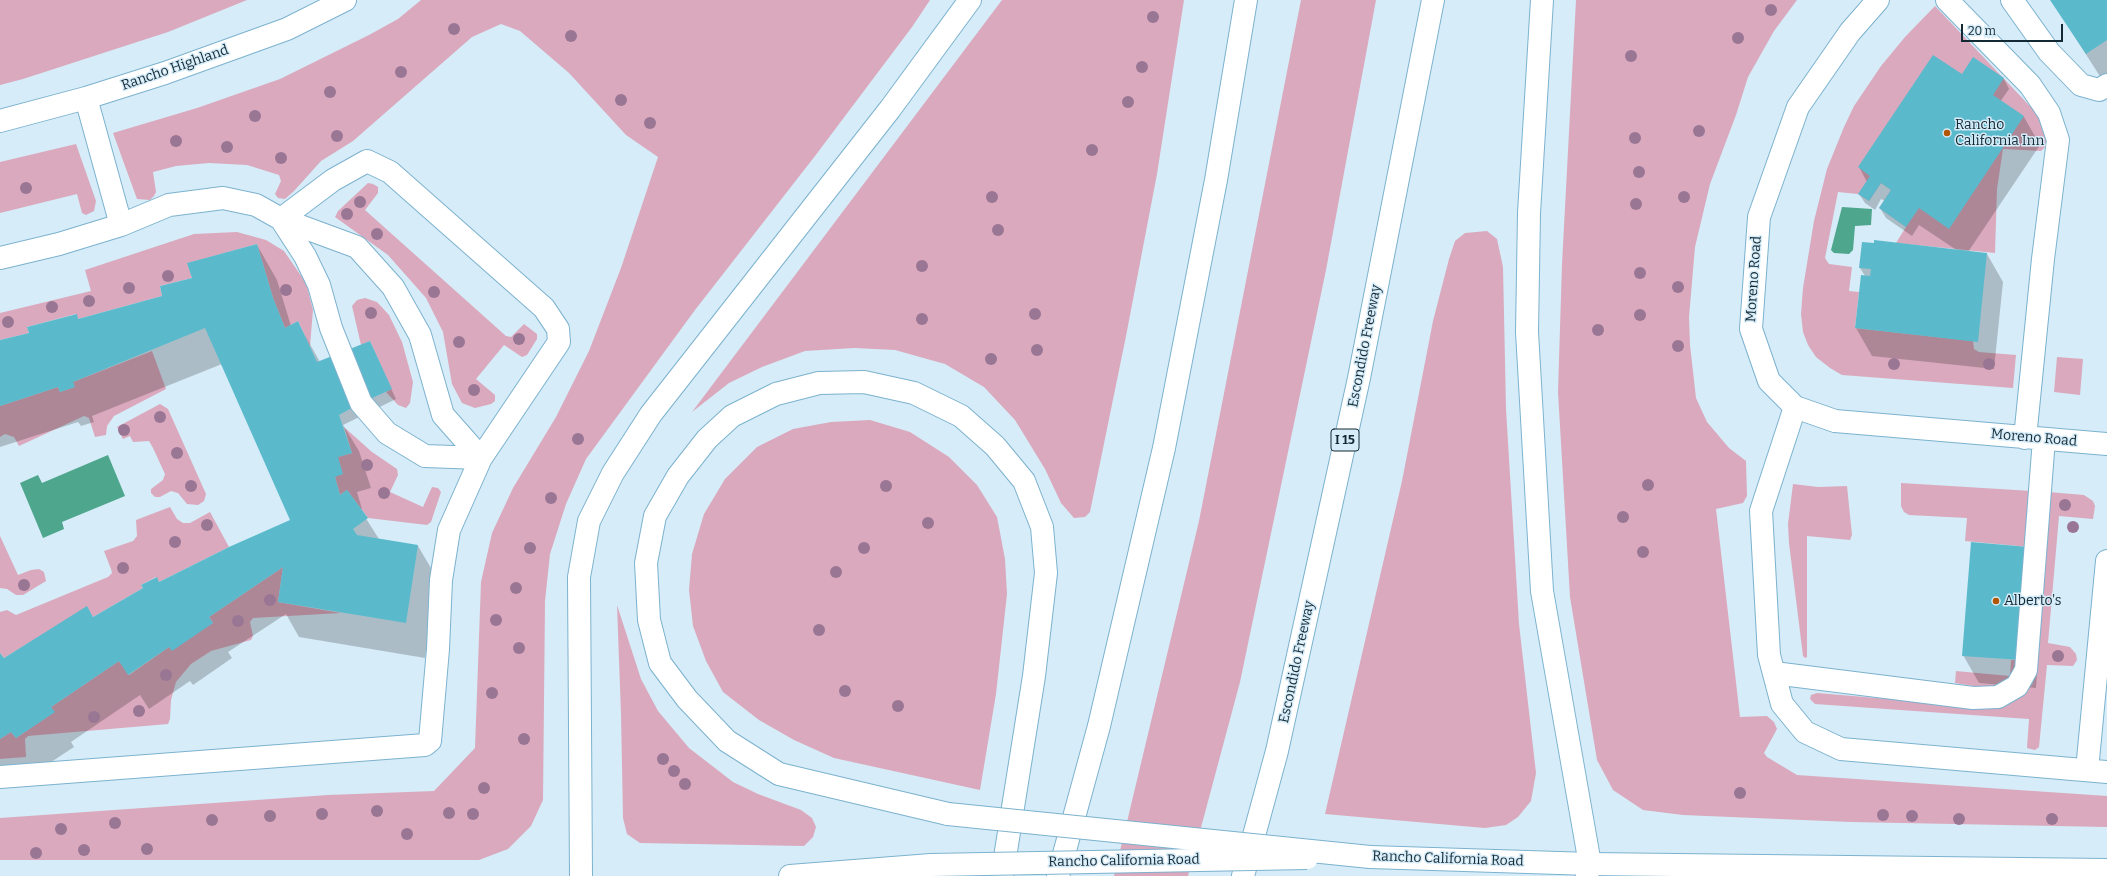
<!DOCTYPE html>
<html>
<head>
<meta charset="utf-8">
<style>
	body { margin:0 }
	#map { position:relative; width:2107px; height:876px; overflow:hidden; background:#d6ecf8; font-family:Bitter,serif }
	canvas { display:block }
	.scale { position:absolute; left:1961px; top:24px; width:102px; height:18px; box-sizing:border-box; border:2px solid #132a35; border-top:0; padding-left:5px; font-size:12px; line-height:14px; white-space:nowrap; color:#132a35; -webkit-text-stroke:3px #d6ecf8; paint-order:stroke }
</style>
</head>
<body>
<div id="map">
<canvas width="2107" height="876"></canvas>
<div class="scale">20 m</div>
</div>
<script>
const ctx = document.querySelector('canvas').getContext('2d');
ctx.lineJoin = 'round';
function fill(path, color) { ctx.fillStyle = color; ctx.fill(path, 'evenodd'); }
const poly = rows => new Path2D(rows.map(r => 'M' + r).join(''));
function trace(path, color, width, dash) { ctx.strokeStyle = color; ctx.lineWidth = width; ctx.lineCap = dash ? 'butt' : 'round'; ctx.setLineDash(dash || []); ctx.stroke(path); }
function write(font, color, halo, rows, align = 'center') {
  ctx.font = font + ' Bitter,serif'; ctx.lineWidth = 3; ctx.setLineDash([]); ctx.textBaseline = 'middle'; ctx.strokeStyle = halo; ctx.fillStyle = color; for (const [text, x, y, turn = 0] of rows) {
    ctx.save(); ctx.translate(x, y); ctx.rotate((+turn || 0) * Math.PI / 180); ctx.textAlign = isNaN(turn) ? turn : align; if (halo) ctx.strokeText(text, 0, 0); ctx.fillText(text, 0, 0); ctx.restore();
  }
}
fill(poly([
	[0,0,247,0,168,32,23,79,0,85],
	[421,0,930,0,912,27,815,156,695,310,586,459,566,504,550,554,545,601,543,800,531,826,508,849,479,860,0,860,0,818,328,795,434,791,475,748,481,582,492,533,513,488,556,417,589,351,621,268,658,157,626,135,569,73,520,31,501,24,472,37,353,141,321,161,294,191,285,199,278,198,275,194,281,181,279,175,247,165,209,163,176,166,153,172,156,192,154,196,150,200,137,199,113,133,197,108,280,79,369,35,398,19],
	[1002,0,1184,0,1157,174,1126,336,1090,512,1085,517,1074,518,1061,503,1045,469,1015,420,984,387,945,364,895,350,854,348,805,351,762,367,729,383,692,412],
	[1301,0,1376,0,1326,270,1240,682,1188,876,1114,876,1199,521],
	[1576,0,1797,0,1774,31,1748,77,1736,115,1710,184,1695,247,1689,317,1690,345,1696,398,1707,422,1729,448,1746,461,1747,496,1743,503,1716,509,1740,717,1767,716,1774,722,1777,729,1764,753,1767,757,1797,775,2107,796,2107,827,1851,822,1683,815,1643,810,1613,790,1597,760,1570,597,1558,392,1562,264],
	[1935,6,2044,121,2049,134,2047,145,2041,151,2003,149,1997,189,1995,253,1896,243,1906,227,1879,208,1891,190,1881,183,1869,201,1858,194,1838,192,1825,258,1829,264,1852,267,1849,291,1859,292,1855,328,1973,341,1974,349,1979,352,2016,355,2013,388,1842,375,1830,368,1816,357,1808,345,1803,332,1801,314,1803,288,1814,221,1827,169,1844,127,1854,106,1881,66,1905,37],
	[76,144,96,201,94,211,86,215,82,213,77,194,0,213,0,162],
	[368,183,373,184,378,187,378,193,365,210,506,336,511,337,524,324,537,334,537,339,527,355,522,357,504,345,476,379,495,395,495,401,491,404,475,408,462,403,452,384,443,332,426,298,388,255,335,217,338,211],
	[1487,231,1497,239,1503,267,1506,409,1519,624,1536,773,1531,801,1518,817,1506,825,1485,828,1325,814,1402,481,1433,321,1449,259,1455,241,1465,233],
	[237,232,266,240,284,251,306,283,313,310,310,346,298,321,285,328,273,298,257,244,188,263,192,278,160,286,162,296,78,319,76,314,27,327,29,333,0,340,0,313,91,291,85,270,194,234],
	[365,298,377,302,389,315,402,342,413,382,410,403,406,408,398,405,386,392,391,389,370,341,361,345,352,306,357,300],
	[152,351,166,389,114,416,107,426,106,435,95,437,89,418,84,416,19,446,14,437,5,434,0,437,0,406,58,387,60,392,74,387,73,382],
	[2057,357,2083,359,2080,395,2054,392],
	[160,404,168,409,206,494,204,501,198,505,187,504,178,493,171,491,160,497,155,497,151,493,151,489,163,480,165,474,153,448,149,441,133,442,130,436,123,439,117,427],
	[870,420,910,432,949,457,977,485,997,517,1005,559,1007,594,996,694,980,790,834,758,794,740,759,720,723,692,706,661,693,626,689,590,692,554,704,514,725,479,757,447,793,429,831,422],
	[344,427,372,452,397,469,398,475,390,492,423,507,432,487,438,488,441,492,431,522,427,525,368,518,347,490,340,495,335,477,338,457,352,453],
	[1901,483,2032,491,2029,547,1965,541,1967,518,1909,515,1904,512,1901,506],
	[1793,484,1818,487,1847,486,1852,535,1850,540,1807,536,1807,657,1805,658,1803,656,1789,543,1788,524],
	[2048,492,2084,495,2093,501,2095,506,2093,519,2059,516,2048,643,2070,647,2076,654,2077,660,2073,666,2047,665,2039,747,2035,750,2027,748,2029,719,1815,704,1810,699,1811,695,1817,693,1984,707,2005,706,2023,695,2033,683,2048,515],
	[170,507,177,519,183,523,190,523,210,512,229,547,159,582,156,577,141,585,143,588,93,617,87,607,4,658,0,653,0,612,7,610,16,615,108,577,112,573,111,569,104,551,133,541,137,536,136,520],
	[0,536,18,575,31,570,39,569,44,572,46,581,23,595,16,595,7,589,0,588],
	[283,567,278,602,341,613,253,618,250,622,253,636,251,640,211,651,191,664,176,682,171,700,170,719,168,724,28,736,25,739,26,757,0,759,0,739,11,732,16,738,54,712,51,707,119,661,129,675,169,647,213,623,209,617],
	[617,605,641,679,658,711,689,748,733,782,758,794,801,810,812,818,816,827,813,837,804,846,640,843,627,834,623,818,621,714],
	[2011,660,2021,660,2018,672,1993,689,1955,683,1956,671,2010,676]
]), '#daa9bd');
fill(poly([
	[1842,207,1872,209,1871,225,1855,226,1853,250,1849,254,1834,253,1831,250],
	[108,455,125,496,62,522,64,529,43,538,20,483,38,475,42,483]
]), '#4ea68c');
fill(poly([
	[2051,0,2107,0,2107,78,2103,81],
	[1973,59,2004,79,2009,89,2000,102,2024,117,2040,145,1968,252,1987,254,2003,282,1994,369,1872,356,1856,328,1862,276,1865,276,1860,268,1958,251,1919,225,1912,236,1886,218,1880,208,1885,201,1881,199,1875,210,1865,203,1859,194,1867,182,1859,167,1965,78],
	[257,245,277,280,291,326,298,323,320,362,369,342,396,399,343,425,359,451,371,488,357,492,362,509,360,509,379,539,418,546,438,580,425,658,299,637,286,614,228,652,232,658,193,685,190,681,149,709,140,695,71,742,74,747,36,772,0,788,0,654,4,659,93,618,159,583,292,520,222,364,92,416,94,422,81,426,78,422,0,447,0,341,30,334,76,315,79,320,164,297,193,278],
	[2044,575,2036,688,1979,683,1963,655]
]), '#0003');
fill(poly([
	[2050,0,2107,0,2107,40,2086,54],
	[1933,55,1962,74,1973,57,2004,78,1993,95,2024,116,1949,229,1919,208,1906,227,1879,208,1891,190,1881,183,1869,201,1858,194,1870,176,1858,167],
	[1874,240,1987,253,1978,342,1855,328,1861,275,1870,276,1871,269,1859,268,1862,242,1874,243],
	[257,244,273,298,285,328,298,321,317,362,370,341,392,389,361,403,339,415,352,453,338,457,343,474,335,477,340,495,347,490,368,518,353,529,357,535,418,545,406,623,278,602,283,567,209,617,213,623,172,651,169,647,128,675,119,661,51,707,55,712,16,738,11,732,0,739,0,653,4,658,87,606,93,617,143,588,141,585,157,577,159,582,229,547,290,520,205,328,73,382,75,387,60,392,58,387,0,406,0,340,29,333,27,327,77,314,78,319,162,296,160,286,192,278,187,263],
	[1971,542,2029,547,2021,660,1962,656]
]), '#5abacc');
const minor = poly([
	[1878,0,1850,32,1798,107,1759,217,1751,329,1769,381,1795,407,1835,421,2107,444],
	[1947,0,2030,85,2049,113,2058,140,2043,259,2025,438],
	[2012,0,2049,52,2081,85,2099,90,2107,85],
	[86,98,121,225],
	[0,121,86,98,165,73,287,29,345,0],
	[281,219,305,256,319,285,331,328,361,403,387,433,425,456,481,458],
	[281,219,357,247,393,287,420,335,443,415,481,458],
	[0,258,59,244,121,225,169,205,223,198,256,205,281,219,333,180,367,161,390,172,544,308,558,329,559,342,481,458,449,530,441,580,438,649,430,741,425,745,0,777],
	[1795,407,1761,511,1769,655,1782,704,1805,732,1841,749,2107,772],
	[1774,673,1973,698,1998,697,2017,686,2026,670,2044,439],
	[2087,770,2107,561]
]);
const major = poly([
	[1370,857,1590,864,2107,870],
	[790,876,931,865]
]);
const highway = poly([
	[1542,0,1529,213,1527,332,1542,591,1590,864,1587,876],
	[948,814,779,774,727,741,687,699,660,663,649,620,646,563,655,516,678,476,707,439,732,416,776,394,819,383,864,382,914,393,961,416,995,446,1024,481,1042,527,1046,573,1034,676,1002,876],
	[581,876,579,577,589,521,613,473,651,414,890,109,970,0],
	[1058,876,1099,726,1164,448,1216,180,1246,0],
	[1243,876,1277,751,1359,378,1433,0]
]);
trace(minor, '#7cb2ce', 24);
trace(major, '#7cb2ce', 24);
trace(highway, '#7cb2ce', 24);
trace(minor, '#fff', 22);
trace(major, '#fff', 22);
trace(highway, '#fff', 22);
const majorBridge = poly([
	[931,865,1307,858]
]);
const highwayBridge = poly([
	[948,814,1370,857]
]);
trace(majorBridge, '#7cb2ce', 24, []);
trace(highwayBridge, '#7cb2ce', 24, []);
trace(majorBridge, '#fff', 22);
trace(highwayBridge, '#fff', 22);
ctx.fillStyle = '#9a7695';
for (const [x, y] of [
	[1771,10],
	[1153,17],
	[454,29],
	[571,36],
	[1738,38],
	[1631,56],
	[1142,67],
	[401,72],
	[330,92],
	[621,100],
	[1128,102],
	[255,116],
	[650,123],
	[1699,131],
	[337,136],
	[1635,138],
	[176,141],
	[227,147],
	[1092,150],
	[281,158],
	[1639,172],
	[26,188],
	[992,197],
	[1684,197],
	[360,202],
	[1636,204],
	[347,214],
	[998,230],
	[377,234],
	[922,266],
	[1640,273],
	[168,276],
	[1678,287],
	[129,288],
	[286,290],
	[434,292],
	[89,301],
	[52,307],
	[371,313],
	[1035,314],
	[1640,315],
	[922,319],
	[8,322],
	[1598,330],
	[519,339],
	[459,342],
	[1678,346],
	[1037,350],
	[991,359],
	[1894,364],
	[1989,364],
	[474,390],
	[160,417],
	[124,430],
	[578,439],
	[177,453],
	[367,465],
	[1648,485],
	[191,486],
	[886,486],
	[384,493],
	[551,498],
	[2065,505],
	[1623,517],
	[928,523],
	[207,525],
	[2073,527],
	[175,542],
	[530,548],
	[864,548],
	[1643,552],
	[123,568],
	[836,572],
	[24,585],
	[516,588],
	[270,600],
	[496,620],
	[238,621],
	[819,630],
	[519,648],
	[2058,656],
	[166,675],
	[845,691],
	[492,693],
	[898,706],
	[139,711],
	[94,717],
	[524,739],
	[663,759],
	[674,771],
	[685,784],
	[484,788],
	[1740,793],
	[377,811],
	[449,813],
	[322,814],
	[473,814],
	[1883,815],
	[270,816],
	[1912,816],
	[1959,819],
	[2052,819],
	[212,820],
	[115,823],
	[61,829],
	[407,834],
	[147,849],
	[84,850],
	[36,853]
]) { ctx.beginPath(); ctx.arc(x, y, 6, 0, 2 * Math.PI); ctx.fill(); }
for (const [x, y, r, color] of [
	[1947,133,4,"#b25500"],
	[1996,601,4,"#b25500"]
]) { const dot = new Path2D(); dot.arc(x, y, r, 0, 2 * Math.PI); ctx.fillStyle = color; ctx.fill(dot); trace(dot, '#d6ecf8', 1.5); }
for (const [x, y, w] of [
	[1345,440,28]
]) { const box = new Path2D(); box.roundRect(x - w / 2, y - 11, w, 22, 3); ctx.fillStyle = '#d6ecf8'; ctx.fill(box); trace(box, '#132a35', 1); }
write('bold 13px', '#132a35', null, [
	["I 15",1345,440]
]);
write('14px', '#132a35', '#d6ecf8', [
	["Rancho Highland",175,68,-19],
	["Moreno Road",1754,279,-86],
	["Escondido Freeway",1365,346,-79],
	["Moreno Road",2034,438,5],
	["Escondido Freeway",1297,662,-78],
	["Rancho California Road",1448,859,2],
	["Rancho California Road",1124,861,-1]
]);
write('14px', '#132a35', '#d6ecf8', [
	["Rancho",1955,125],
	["California Inn",1955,141],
	["Alberto's",2004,601]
], 'left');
</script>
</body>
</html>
